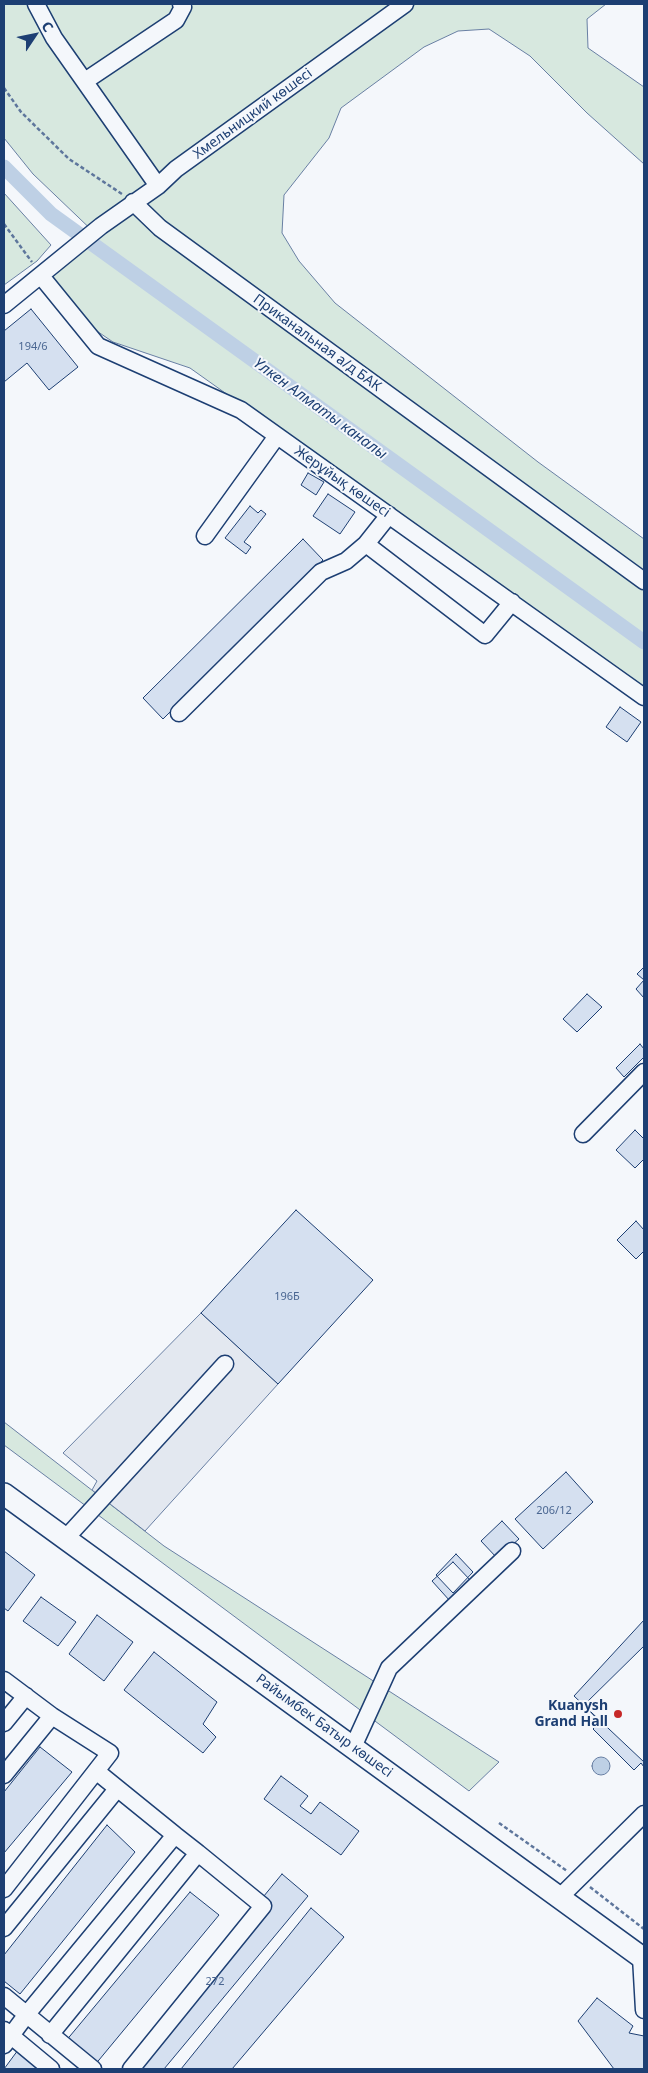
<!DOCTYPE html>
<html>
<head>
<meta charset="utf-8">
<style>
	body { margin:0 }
	#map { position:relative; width:648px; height:2073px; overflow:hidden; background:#f4f7fb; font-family:"Noto Sans",sans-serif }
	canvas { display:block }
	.frame { position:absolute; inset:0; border:5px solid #1d3f73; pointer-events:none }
	.north { position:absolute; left:10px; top:10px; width:50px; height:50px; -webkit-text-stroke:4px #f4f7fb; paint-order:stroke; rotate:56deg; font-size:14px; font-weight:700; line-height:20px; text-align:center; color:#1d3f73 }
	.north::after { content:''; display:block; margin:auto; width:18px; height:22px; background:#1d3f73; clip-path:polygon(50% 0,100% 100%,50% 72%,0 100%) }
</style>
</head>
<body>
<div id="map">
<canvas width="648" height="2073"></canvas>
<div class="frame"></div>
<div class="north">С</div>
</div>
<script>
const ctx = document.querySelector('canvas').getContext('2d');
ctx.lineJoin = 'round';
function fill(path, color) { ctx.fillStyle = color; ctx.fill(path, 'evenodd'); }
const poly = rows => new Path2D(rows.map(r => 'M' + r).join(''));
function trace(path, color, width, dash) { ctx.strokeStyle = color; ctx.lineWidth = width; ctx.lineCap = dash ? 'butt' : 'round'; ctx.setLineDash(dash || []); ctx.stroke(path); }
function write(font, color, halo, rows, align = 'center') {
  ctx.font = font + ' "Noto Sans",sans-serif'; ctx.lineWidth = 4; ctx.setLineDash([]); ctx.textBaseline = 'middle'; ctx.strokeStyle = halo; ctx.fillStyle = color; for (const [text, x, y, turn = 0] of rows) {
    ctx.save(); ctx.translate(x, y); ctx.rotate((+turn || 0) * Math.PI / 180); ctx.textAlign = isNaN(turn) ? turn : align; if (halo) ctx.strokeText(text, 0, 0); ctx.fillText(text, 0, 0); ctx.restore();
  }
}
const green = poly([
	[4,4,606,4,587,19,588,48,644,87,644,164,587,113,530,56,489,29,458,31,424,47,341,108,329,138,284,195,282,233,299,261,335,303,538,462,644,539,644,687,456,557,190,368,113,342,85,323,52,276,100,238,33,174,4,138,4,4],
	[4,193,51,245,37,261,4,285,4,193],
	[4,1422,164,1546,499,1762,469,1791,4,1445,4,1422]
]);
fill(green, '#d7e8df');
trace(green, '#687fa3', 1);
const parking = poly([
	[201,1313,278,1384,145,1531,92,1490,97,1481,63,1453,201,1313]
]);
fill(parking, '#e3e8f0');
trace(parking, '#687fa3', 1);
const water = poly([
	'592 1766a9 9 0 1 1 18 0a9 9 0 1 1-18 0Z'
]);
fill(water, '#bed0e5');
trace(water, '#687fa3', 1);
trace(poly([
	[4,167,51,214,644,642]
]), '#bed0e5', 15);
const building = poly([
	[31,309,78,367,49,390,27,363,4,382,4,331,31,309],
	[308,473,324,482,316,495,301,485,308,473],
	[328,494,355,512,340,534,313,516,328,494],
	[250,506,258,513,261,510,266,514,244,542,251,547,246,554,225,538,250,506],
	[303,539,323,560,163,719,143,698,303,539],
	[620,707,641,722,627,742,606,727,620,707],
	[644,967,644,998,636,989,644,980,637,974,644,967],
	[587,994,602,1007,577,1032,563,1019,587,994],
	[640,1044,644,1049,644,1057,624,1077,616,1068,640,1044],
	[635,1130,644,1139,644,1159,635,1168,616,1150,635,1130],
	[296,1210,373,1280,278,1384,201,1313,296,1210],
	[636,1221,644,1230,644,1251,636,1259,617,1240,636,1221],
	[566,1472,593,1502,543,1549,515,1519,566,1472],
	[502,1521,519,1539,497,1558,481,1541,502,1521],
	[4,1551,35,1575,8,1611,4,1608,4,1551],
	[456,1554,473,1572,453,1593,436,1575,456,1554],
	[453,1562,472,1582,450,1601,432,1581,453,1562],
	[41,1597,76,1622,58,1646,23,1621,41,1597],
	[97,1615,133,1642,104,1681,69,1654,97,1615],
	[644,1620,644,1762,574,1696,644,1620],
	[644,1646,644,1767,641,1763,634,1770,593,1729,600,1722,584,1705,644,1646],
	[154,1652,217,1702,203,1724,216,1737,203,1753,124,1690,154,1652],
	[40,1747,72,1772,4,1853,4,1792,40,1747],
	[281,1776,308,1796,300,1806,311,1814,320,1802,359,1831,341,1855,264,1799,281,1776],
	[107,1825,135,1852,20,1994,4,1981,4,1955,107,1825],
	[282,1874,308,1896,164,2069,122,2069,282,1874],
	[190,1892,219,1915,94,2066,65,2042,190,1892],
	[311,1908,344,1937,232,2069,181,2069,311,1908],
	[597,1998,633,2026,629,2033,644,2036,644,2069,614,2069,578,2021,597,1998],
	[21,2046,49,2069,4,2069,21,2046]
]);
fill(building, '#d5e0f0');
trace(building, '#1d3f73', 1);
const minor = poly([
	[36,4,54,38,158,186],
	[85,81,176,20,183,7,181,4],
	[133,202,160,228,644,581],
	[41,276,98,346,241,410,644,697],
	[4,305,101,226,158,186,176,169,405,4],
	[389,515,366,544,485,635,512,602],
	[205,536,277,436],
	[179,713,321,572,346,561,366,544],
	[583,1134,644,1072],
	[65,1539,225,1364],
	[4,1680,52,1716,110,1753,4,1889],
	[4,1723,26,1696],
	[353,1747,389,1668,512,1551],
	[4,1775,52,1716],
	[559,1898,644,1814],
	[4,1928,117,1789],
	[641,1957,644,2010],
	[4,1996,93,2069],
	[4,2030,51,2069],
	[50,2035,198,1853,175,1835],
	[4,2045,27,2014,175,1835,96,1771],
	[131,2069,263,1906,198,1853]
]);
const major = poly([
	[4,1494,644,1959]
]);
trace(minor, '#1d3f73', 19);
trace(major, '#1d3f73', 24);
trace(poly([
	[4,88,21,112,69,159,122,194],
	[4,224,32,262],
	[499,1823,567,1871],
	[590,1887,644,1929]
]), '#5e769c', 2.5, [4, 2.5]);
trace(minor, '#f4f7fb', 16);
trace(major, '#f4f7fb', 21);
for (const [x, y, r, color] of [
	[618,1714,5,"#c62828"]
]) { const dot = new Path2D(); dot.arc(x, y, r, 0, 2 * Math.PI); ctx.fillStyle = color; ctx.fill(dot); trace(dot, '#f4f7fb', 2); }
write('11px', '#4b6792', null, [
	["194/6",33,347],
	["196Б",287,1297],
	["206/12",554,1511],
	["272",215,1982]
]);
write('14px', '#1d3f73', '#f4f7fb', [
	["Хмельницкий көшесі",253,114,-36],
	["Приканальная а/д БАК",317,343,36],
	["Жерұйық көшесі",342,482,35],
	["Райымбек Батыр көшесі",324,1726,36]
]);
write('bold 14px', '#1d3f73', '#f4f7fb', [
	["Kuanysh",608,1706],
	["Grand Hall",608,1722]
], 'right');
write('italic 15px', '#1d3f73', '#f4f7fb', [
	["Үлкен Алматы каналы",320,409,36]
]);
</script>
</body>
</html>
